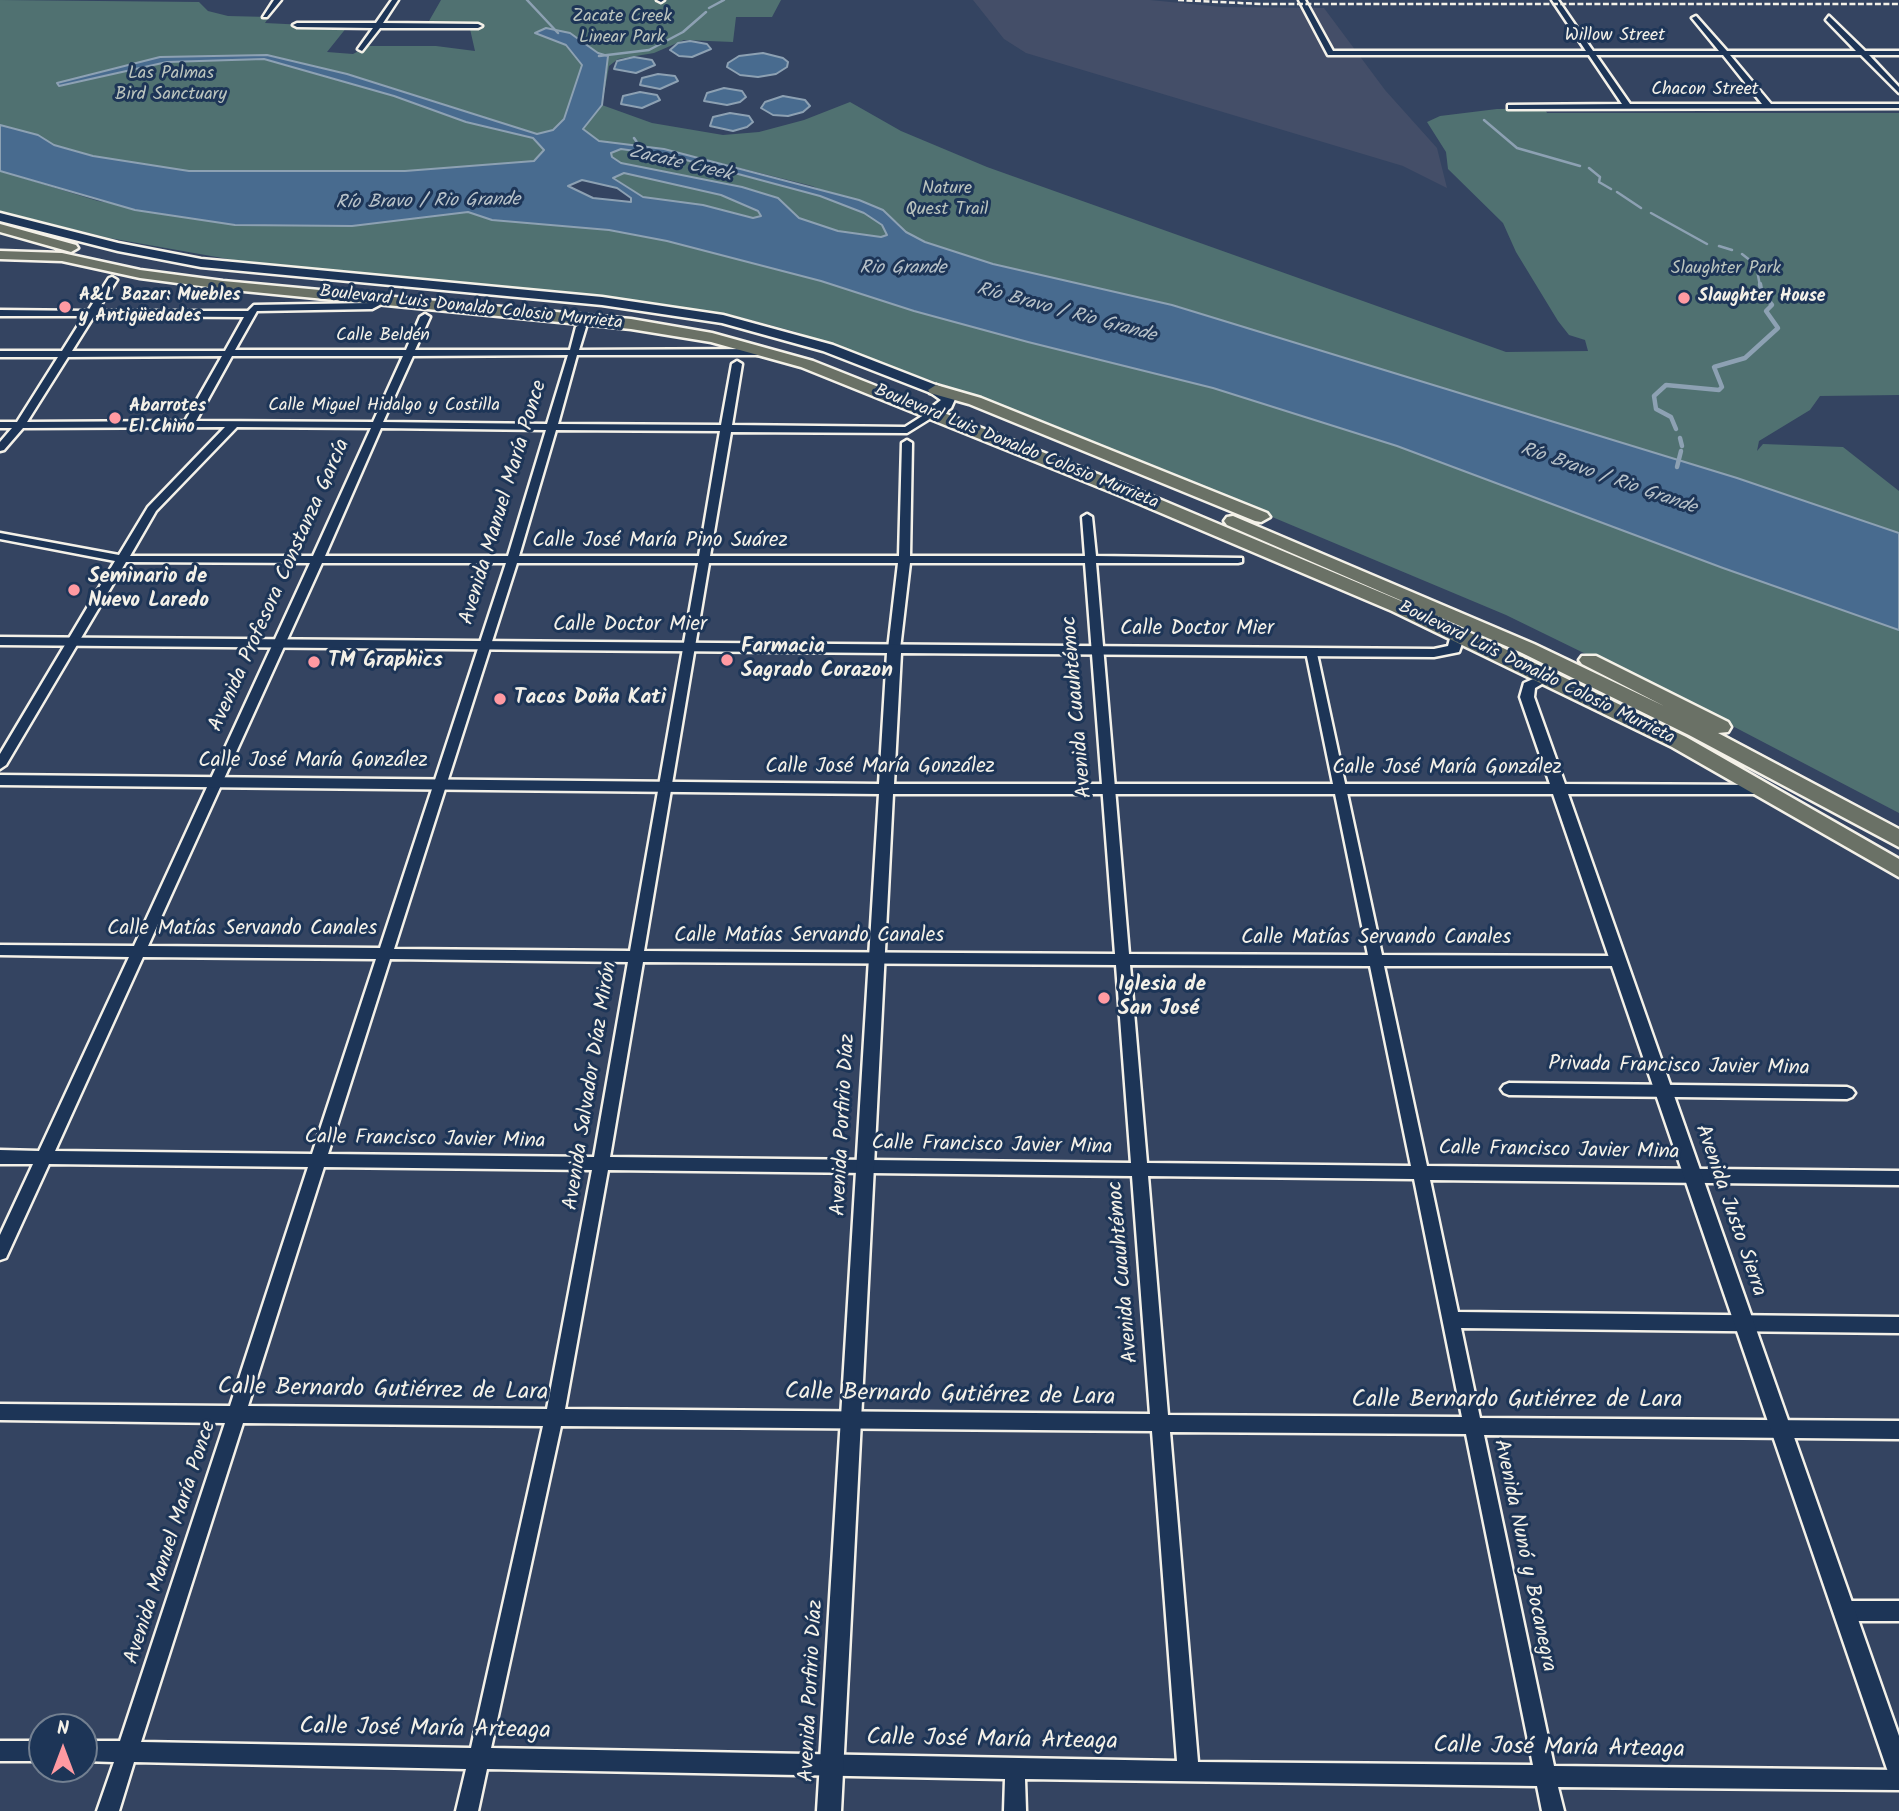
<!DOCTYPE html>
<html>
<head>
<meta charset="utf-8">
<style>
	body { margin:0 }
	#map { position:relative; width:1899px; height:1811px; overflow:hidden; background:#344461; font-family:Kalam,sans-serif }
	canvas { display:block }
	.north { position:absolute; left:28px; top:1713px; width:70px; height:70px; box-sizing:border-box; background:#1d3557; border:2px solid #738091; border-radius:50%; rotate:0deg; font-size:19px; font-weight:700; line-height:28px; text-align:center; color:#f4f1e8 }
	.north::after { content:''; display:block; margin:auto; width:24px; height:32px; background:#ff9aa2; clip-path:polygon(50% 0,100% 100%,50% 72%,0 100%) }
</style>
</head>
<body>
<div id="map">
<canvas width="1899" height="1811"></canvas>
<div class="north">N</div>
</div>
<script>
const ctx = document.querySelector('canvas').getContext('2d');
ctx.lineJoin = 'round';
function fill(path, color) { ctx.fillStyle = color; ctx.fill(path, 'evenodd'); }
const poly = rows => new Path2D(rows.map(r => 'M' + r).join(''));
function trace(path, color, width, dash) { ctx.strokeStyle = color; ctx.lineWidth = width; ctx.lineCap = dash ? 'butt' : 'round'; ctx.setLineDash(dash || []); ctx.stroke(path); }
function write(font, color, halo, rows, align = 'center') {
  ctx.font = font + ' Kalam,sans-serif'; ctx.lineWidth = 6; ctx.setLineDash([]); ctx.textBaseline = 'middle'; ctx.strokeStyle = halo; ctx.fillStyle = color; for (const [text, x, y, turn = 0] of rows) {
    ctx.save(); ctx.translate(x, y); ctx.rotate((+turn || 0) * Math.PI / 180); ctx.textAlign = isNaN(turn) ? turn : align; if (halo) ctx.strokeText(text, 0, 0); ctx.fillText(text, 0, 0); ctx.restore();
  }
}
fill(poly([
	[973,0,1150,0,1222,7,1324,8,1385,90,1437,148,1447,188,1403,166,1026,53,1004,39]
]), '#444e68');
fill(poly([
	[0,0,199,2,208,11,228,16,269,17,265,23,347,27,327,52,353,54,368,46,436,46,475,51,470,29,425,28,441,0,781,0,772,17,736,17,733,42,684,40,654,53,618,59,609,66,602,105,652,123,723,135,759,132,804,120,850,102,901,131,987,167,1506,352,1588,351,1585,340,1569,335,1558,321,1516,252,1503,223,1448,169,1446,152,1427,122,1440,116,1497,109,1545,109,1547,113,1899,113,1899,395,1820,396,1810,410,1759,441,1757,451,1763,444,1843,447,1899,491,1899,533,1737,478,1172,305,993,264,925,242,906,232,897,222,812,186,664,149,599,141,583,129,534,161,405,171,189,171,93,156,54,145,38,135,0,125],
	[621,149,671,156,820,196,864,213,882,225,887,235,881,237,838,231,799,218,778,198,742,187,621,163,612,157,611,153],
	[0,171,98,201,235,225,352,226,468,212,492,220,609,230,667,241,821,281,914,311,1213,388,1397,446,1723,568,1899,630,1899,813,1721,720,1506,615,1036,418,796,332,732,315,608,297,262,265,109,238,0,211],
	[624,173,721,195,758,212,761,216,753,218,703,205,643,197,613,177]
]), '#507171');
const water = poly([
	[546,28,570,33,598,53,608,56,602,105,583,129,599,141,664,149,859,200,883,210,906,232,925,242,993,264,1172,305,1737,478,1899,533,1899,630,1723,568,1397,446,1213,388,1028,342,914,311,821,281,667,241,609,230,492,220,468,212,352,226,235,225,135,210,0,171,0,125,38,135,54,145,93,156,189,171,405,171,534,161,544,150,533,138,466,122,394,96,264,59,167,62,59,86,57,83,160,57,267,55,347,74,537,134,553,130,564,119,582,65,566,45,535,33,546,28],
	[621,149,671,156,820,196,864,213,882,225,887,235,881,237,838,231,799,218,778,198,742,187,621,163,612,157,611,153,621,149],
	[624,173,721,195,758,211,761,216,753,218,703,205,643,197,613,178,624,173],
	[582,180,617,188,631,198,631,202,593,198,568,186,582,180],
	[690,41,707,44,711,49,692,57,679,56,670,50,678,43,690,41],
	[763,53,783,58,788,62,787,67,776,74,758,77,740,75,727,67,728,63,739,56,763,53],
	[634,57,652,60,655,65,636,73,614,69,617,61,634,57],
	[658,74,675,76,678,81,660,89,640,85,642,78,658,74],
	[724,88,742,91,746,97,740,102,727,105,704,101,707,93,724,88],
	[640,92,657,95,660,100,642,108,621,104,623,96,640,92],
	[783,96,805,100,810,106,803,112,788,116,773,115,761,108,765,102,783,96],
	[730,113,749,116,753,122,747,127,733,131,710,126,713,117,730,113]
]);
fill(water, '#486b8f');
trace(water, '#8da1b3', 2);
trace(poly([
	[527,0,558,33],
	[709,8,724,0],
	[599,56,649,50,683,32,706,12],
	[1484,120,1517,148,1580,166],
	[634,138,641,148],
	[1589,168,1600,177,1599,182,1611,189],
	[1617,192,1641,208],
	[1651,213,1707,244],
	[1719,246,1732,250],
	[1742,254,1756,265,1760,286]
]), '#8da1b3', 2.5);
trace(poly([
	[1760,284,1761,290],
	[1676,429,1671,417,1656,409,1654,396,1666,385,1719,390,1722,387,1714,367,1745,358,1778,328,1766,311,1772,305,1765,296],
	[1680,438,1682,446],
	[1677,467,1681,451]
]), '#8da1b3', 4.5);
const minor = poly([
	[274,0,281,0,267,17,263,17,274,0],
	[392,0,398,0,383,23,478,24,482,26,478,28,380,28,362,51,358,49,373,28,297,27,293,25,297,23,376,23,392,0],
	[657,0,664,0,661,2,657,0],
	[1299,0,1305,0,1333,51,1586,51,1552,0,1558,0,1593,51,1719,51,1692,18,1696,16,1727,51,1856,51,1826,20,1829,16,1865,51,1899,51,1899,55,1869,55,1899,87,1899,93,1861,55,1730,55,1771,104,1899,104,1899,108,1511,109,1508,109,1508,105,1622,104,1589,55,1328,55,1299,0],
	[1596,55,1723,55,1762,104,1630,104,1596,55],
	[112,277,117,280,97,311,248,311,254,305,370,303,384,297,389,300,372,309,257,311,235,350,406,350,420,317,425,314,430,317,415,350,570,350,576,327,581,324,586,327,579,350,765,349,770,352,765,355,577,355,558,424,721,425,732,364,737,361,742,364,732,425,905,427,927,413,936,415,907,433,731,432,710,556,899,556,902,443,907,440,912,443,910,556,1085,556,1082,517,1087,514,1092,517,1096,556,1242,558,1242,562,1238,563,1096,563,1129,954,1368,955,1306,652,1308,649,1316,649,1382,955,1618,956,1623,957,1625,961,1623,965,1618,966,1384,966,1427,1166,1899,1171,1899,1185,1430,1180,1458,1312,1899,1317,1899,1333,1461,1328,1480,1418,1899,1421,1899,1439,1484,1435,1554,1766,1899,1770,1899,1790,1558,1787,1564,1811,1542,1811,1537,1786,1025,1779,1026,1811,1004,1811,1005,1779,487,1769,478,1811,456,1811,466,1769,134,1762,119,1811,97,1811,114,1762,84,1761,84,1741,120,1741,225,1423,0,1420,0,1404,230,1406,308,1167,49,1164,6,1258,0,1260,0,1235,33,1164,0,1164,0,1150,39,1151,129,957,0,955,0,945,134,946,310,563,126,562,6,765,0,769,0,754,115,561,0,539,0,533,119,555,148,507,225,427,23,428,4,450,0,451,0,442,12,428,0,428,0,422,17,422,58,357,0,357,0,351,62,351,84,316,0,316,0,310,88,311,109,278,112,277],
	[94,316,244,317,225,351,72,351,94,316],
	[568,355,547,424,383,422,413,356,568,355],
	[222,356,185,421,27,422,68,357,222,356],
	[232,356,403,356,373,422,196,421,232,356],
	[237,427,371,428,313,556,130,556,156,511,237,427],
	[381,428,546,430,508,556,325,556,381,428],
	[556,430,720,431,699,556,519,556,556,430],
	[322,563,506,563,380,948,148,946,322,563],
	[517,563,698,563,630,951,394,949,517,563],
	[709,563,898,563,888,649,894,653,900,649,910,563,1085,563,1115,954,644,951,709,563],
	[143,957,376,959,312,1154,55,1151,143,957],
	[390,959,628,962,594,1157,328,1154,390,959],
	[643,962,1116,965,1131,1163,610,1157,643,962],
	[1130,965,1370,966,1411,1166,1147,1163,1130,965],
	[324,1167,592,1170,547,1409,248,1406,324,1167],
	[608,1170,1132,1176,1150,1414,565,1409,608,1170],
	[1148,1176,1414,1179,1462,1417,1168,1415,1148,1176],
	[243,1423,543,1426,471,1748,141,1742,243,1423],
	[561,1426,1152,1431,1177,1761,491,1748,561,1426],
	[1170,1432,1466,1434,1533,1765,1198,1762,1170,1432],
	[1509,1083,1847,1087,1852,1089,1855,1093,1852,1097,1847,1099,1509,1095,1504,1093,1501,1089,1504,1085,1509,1083],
	[1844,1601,1899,1601,1899,1621,1844,1621,1837,1618,1834,1611,1837,1604,1844,1601],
	[0,1741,42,1741,42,1761,0,1761,0,1741]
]);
const tertiary = poly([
	[1458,631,1465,635,1459,652,1434,657,901,653,894,784,1550,784,1520,697,1524,683,1547,673,1554,677,1535,688,1534,697,1565,784,1765,785,1767,789,1765,793,1760,794,1568,794,1899,1736,1899,1781,1891,1777,1887,1769,1553,794,893,794,841,1811,817,1811,879,794,0,785,0,775,879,784,887,653,0,645,0,637,1434,649,1448,646,1451,635,1458,631]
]);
const secondary = poly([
	[0,213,118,243,201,259,602,297,723,315,833,345,941,387,955,399,951,408,936,418,926,418,926,412,941,400,931,393,823,351,722,323,602,305,201,267,118,251,0,221,0,213]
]);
const trunk = poly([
	[0,224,76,245,78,248,71,252,0,232,0,224],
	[0,251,62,253,140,270,223,281,631,319,712,333,813,361,1133,488,1406,603,1518,655,1686,737,1899,859,1899,877,1672,747,1392,611,1121,496,801,367,711,342,631,329,223,289,140,278,62,261,0,259,0,251],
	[936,385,981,398,1267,513,1270,517,1261,522,1255,521,969,404,930,393,928,390,936,385],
	[1233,516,1534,644,1664,706,1582,664,1579,660,1582,656,1596,656,1728,722,1731,727,1728,732,1718,733,1899,829,1899,847,1689,735,1520,652,1227,525,1224,521,1227,517,1233,516]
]);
trace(minor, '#f4f1e8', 5);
trace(tertiary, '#f4f1e8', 5);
trace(secondary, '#f4f1e8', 5);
trace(trunk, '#f4f1e8', 5);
fill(minor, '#1d3557');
fill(tertiary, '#1d3557');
fill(secondary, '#1d3557');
fill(trunk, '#6a7166');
trace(poly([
	[1178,0,1261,4,1899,4]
]), '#f4f1e8', 2.5, [6, 2.5]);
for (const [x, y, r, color] of [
	[1684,298,7,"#ff9aa2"],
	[65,307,7,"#ff9aa2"],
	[115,418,7,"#ff9aa2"],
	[74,590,7,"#ff9aa2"],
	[727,660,7,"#ff9aa2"],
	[314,662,7,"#ff9aa2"],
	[500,699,7,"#ff9aa2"],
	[1104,998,7,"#ff9aa2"]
]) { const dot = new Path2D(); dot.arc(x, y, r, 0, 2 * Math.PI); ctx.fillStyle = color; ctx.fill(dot); trace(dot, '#1d3557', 2.5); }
write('18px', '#bbc4be', '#1d3557', [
	["Zacate Creek",622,18],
	["Linear Park",622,39],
	["Las Palmas",171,75],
	["Bird Sanctuary",171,96],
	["Nature",947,190],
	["Quest Trail",947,211],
	["Slaughter Park",1726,270]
]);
write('18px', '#f4f1e8', '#1d3557', [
	["Willow Street",1615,37],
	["Chacon Street",1705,91],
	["Boulevard Luis Donaldo Colosio Murrieta",471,309,6],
	["Calle Beldén",383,337],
	["Calle Miguel Hidalgo y Costilla",384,407],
	["Boulevard Luis Donaldo Colosio Murrieta",1016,448,22],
	["Boulevard Luis Donaldo Colosio Murrieta",1536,674,26]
]);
write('bold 18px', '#f4f1e8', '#1d3557', [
	["A&L Bazar: Muebles",79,297],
	["y Antigüedades",79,318],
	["Slaughter House",1698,298],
	["Abarrotes",129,408],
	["El Chino",129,429]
], 'left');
write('italic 19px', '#b8c2c9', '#1d3557', [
	["Zacate Creek",680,165,13],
	["Río Bravo / Rio Grande",428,203,-1],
	["Rio Grande",903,270],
	["Río Bravo / Rio Grande",1066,314,15],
	["Río Bravo / Rio Grande",1608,480,19]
]);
write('21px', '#f4f1e8', '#1d3557', [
	["Avenida Manuel María Ponce",505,503,-73],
	["Calle José María Pino Suárez",660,542],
	["Avenida Profesora Constanza García",281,586,-66],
	["Calle Doctor Mier",630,626],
	["Calle Doctor Mier",1197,630],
	["Avenida Cuauhtémoc",1079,707,-95],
	["Calle José María González",313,762],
	["Calle José María González",880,768],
	["Calle José María González",1447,769],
	["Calle Matías Servando Canales",242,930],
	["Calle Matías Servando Canales",809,937],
	["Calle Matías Servando Canales",1376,939],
	["Privada Francisco Javier Mina",1679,1068,1],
	["Avenida Salvador Díaz Mirón",592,1086,-81],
	["Avenida Porfirio Díaz",845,1125,-87],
	["Calle Francisco Javier Mina",425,1141,1],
	["Calle Francisco Javier Mina",992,1147,1],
	["Calle Francisco Javier Mina",1559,1152,1],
	["Avenida Justo Sierra",1729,1211,71],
	["Avenida Cuauhtémoc",1125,1272,-95],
	["Avenida Manuel María Ponce",172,1543,-72],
	["Avenida Nunó y Bocanegra",1523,1556,78],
	["Avenida Porfirio Díaz",813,1691,-87]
]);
write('bold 21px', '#f4f1e8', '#1d3557', [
	["Seminario de",88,578],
	["Nuevo Laredo",88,602],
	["Farmacia",741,648],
	["Sagrado Corazon",741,672],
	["TM Graphics",328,662],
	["Tacos Doña Kati",514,699],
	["Iglesia de",1118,986],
	["San José",1118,1010]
], 'left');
write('24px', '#f4f1e8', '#1d3557', [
	["Calle Bernardo Gutiérrez de Lara",383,1392,1],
	["Calle Bernardo Gutiérrez de Lara",950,1397,1],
	["Calle Bernardo Gutiérrez de Lara",1517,1402],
	["Calle José María Arteaga",425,1731,1],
	["Calle José María Arteaga",992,1742,1],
	["Calle José María Arteaga",1559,1750,1]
]);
</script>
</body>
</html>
